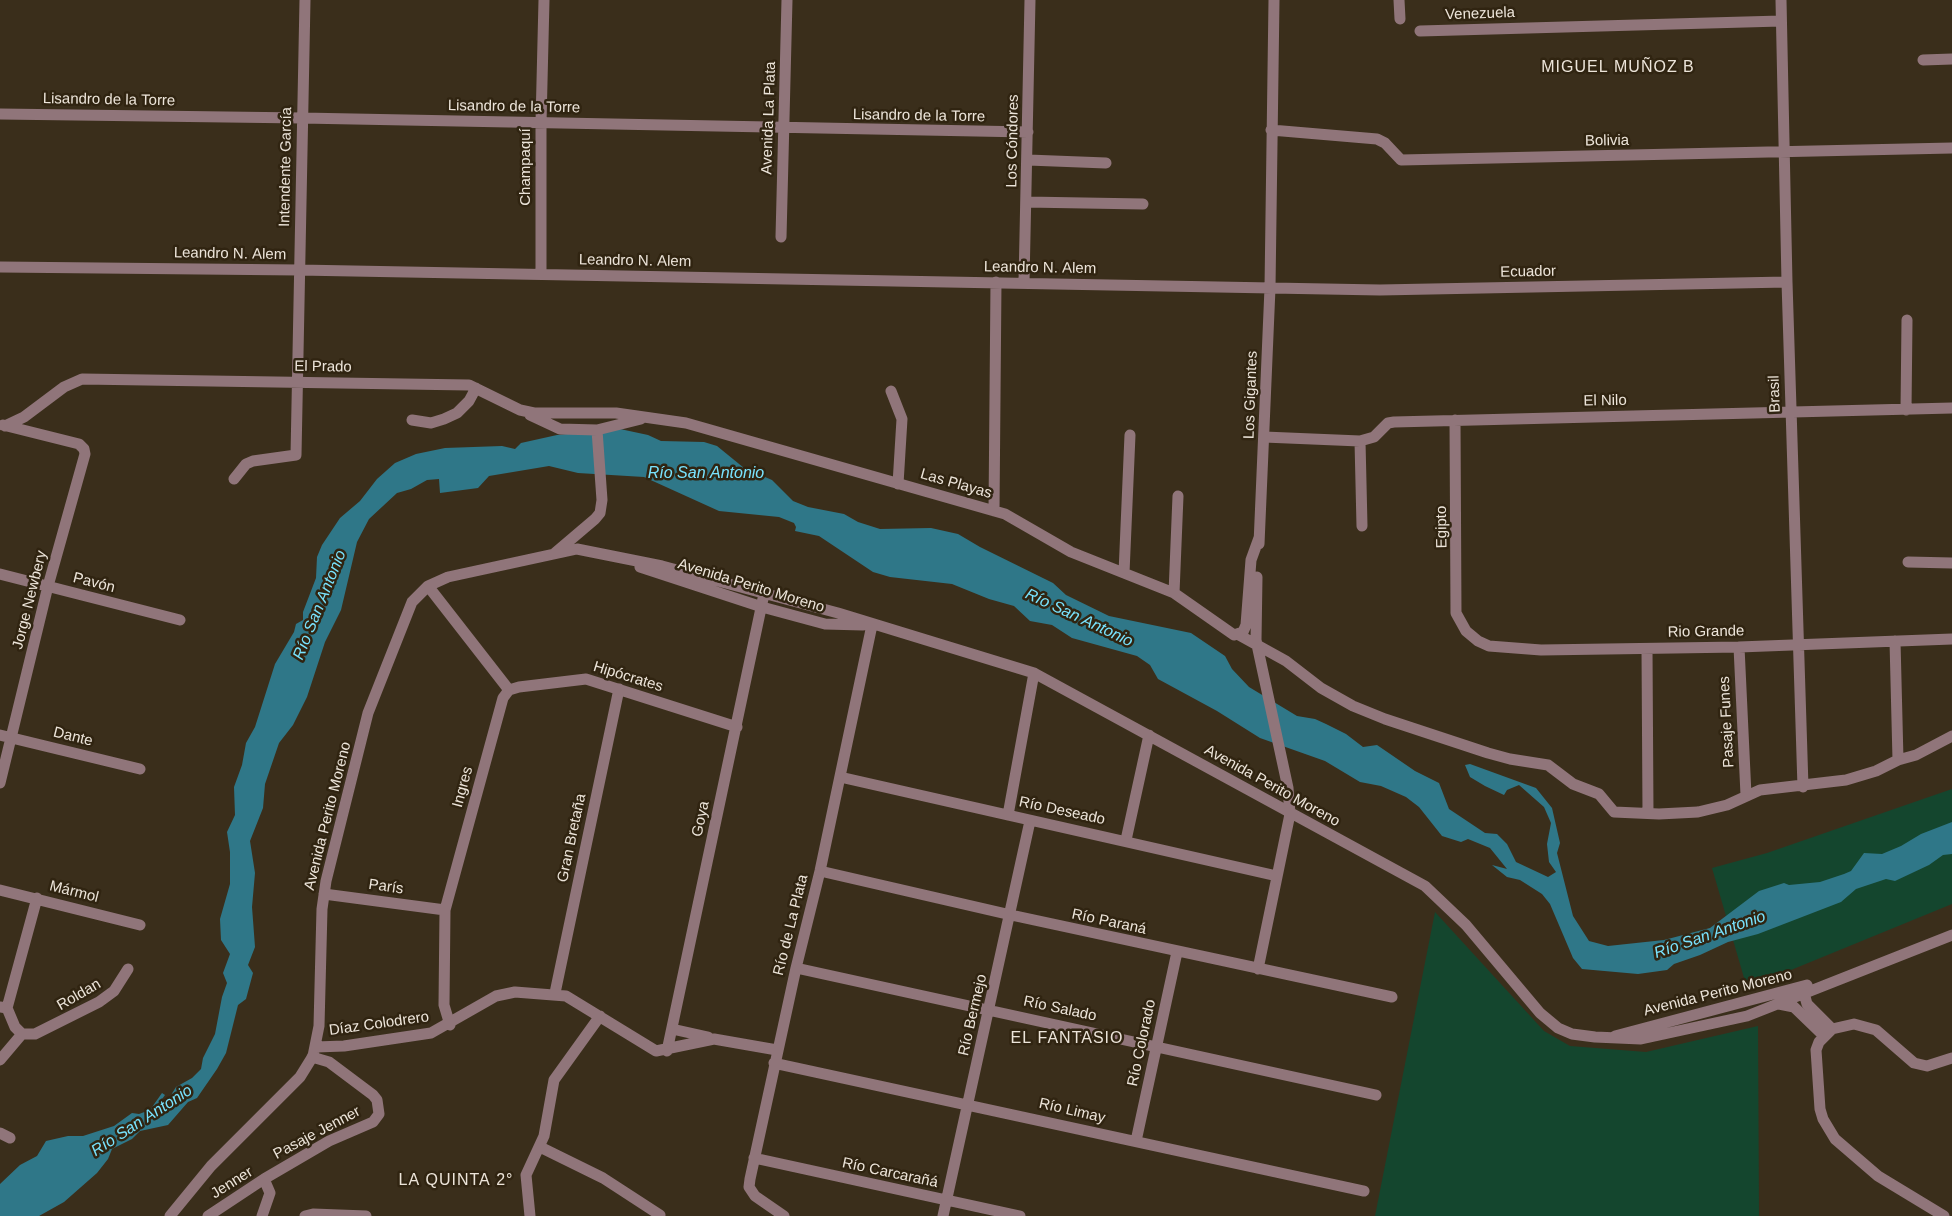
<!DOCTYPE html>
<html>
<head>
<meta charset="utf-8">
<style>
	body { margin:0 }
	canvas { display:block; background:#3a2e1b }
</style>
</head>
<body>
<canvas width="1952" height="1216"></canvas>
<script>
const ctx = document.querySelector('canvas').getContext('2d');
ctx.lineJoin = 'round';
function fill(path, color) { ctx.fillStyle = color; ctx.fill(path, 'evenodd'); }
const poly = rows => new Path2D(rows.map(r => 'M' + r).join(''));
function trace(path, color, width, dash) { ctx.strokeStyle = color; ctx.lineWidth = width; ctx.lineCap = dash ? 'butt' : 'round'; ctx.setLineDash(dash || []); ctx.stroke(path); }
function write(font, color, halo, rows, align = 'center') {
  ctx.font = font + ' Helvetica,sans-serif'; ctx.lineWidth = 5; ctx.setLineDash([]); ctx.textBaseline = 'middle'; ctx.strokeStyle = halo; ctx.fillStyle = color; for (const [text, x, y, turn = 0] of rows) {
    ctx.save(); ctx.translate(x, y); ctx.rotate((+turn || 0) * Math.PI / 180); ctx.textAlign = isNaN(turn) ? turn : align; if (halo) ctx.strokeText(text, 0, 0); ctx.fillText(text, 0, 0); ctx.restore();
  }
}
fill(poly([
	[1952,789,1952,904,1747,988,1712,868,1767,853],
	[1435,912,1544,1031,1570,1046,1646,1052,1758,1026,1759,1216,1375,1216]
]), '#14462e');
fill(poly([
	[620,429,648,435,661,441,704,442,717,446,744,468,772,480,793,501,808,507,844,514,858,522,880,529,931,528,958,534,980,547,1053,583,1066,595,1109,616,1191,633,1225,656,1232,669,1249,687,1297,716,1315,719,1326,724,1346,734,1363,747,1377,745,1415,771,1439,783,1449,809,1485,833,1497,834,1507,844,1516,862,1548,877,1556,872,1549,862,1547,844,1551,823,1544,807,1519,785,1507,790,1504,795,1485,786,1470,777,1465,765,1470,764,1536,788,1552,808,1560,843,1557,853,1573,916,1589,941,1608,946,1664,940,1710,928,1759,891,1784,883,1789,885,1820,882,1844,874,1851,871,1864,853,1882,854,1901,846,1921,834,1952,822,1952,854,1943,855,1929,865,1895,881,1886,879,1856,889,1841,902,1758,934,1728,942,1700,955,1674,964,1667,970,1638,974,1582,969,1573,958,1550,904,1542,894,1520,880,1507,877,1492,865,1507,869,1490,848,1468,839,1461,842,1442,836,1419,807,1406,797,1381,786,1360,782,1325,761,1260,738,1217,711,1158,679,1150,665,1137,656,1072,638,1052,625,1030,621,1014,606,989,599,952,584,890,577,873,572,819,536,795,531,796,527,794,523,779,517,719,511,644,477,578,473,549,466,489,476,478,488,440,493,439,479,427,480,411,489,397,493,369,519,357,542,341,610,325,642,307,697,293,725,279,743,265,784,263,808,250,841,255,873,252,907,255,947,248,965,253,973,246,999,238,1005,226,1053,217,1069,197,1098,188,1102,168,1125,140,1131,132,1139,112,1149,108,1159,97,1173,64,1202,39,1216,0,1216,0,1184,20,1165,37,1156,46,1141,68,1136,83,1136,114,1126,132,1113,139,1114,150,1110,162,1093,165,1095,160,1102,163,1103,168,1100,176,1087,192,1078,201,1069,203,1058,215,1034,222,997,227,983,223,973,230,954,221,940,220,919,230,884,230,852,227,832,235,815,234,787,242,765,246,743,255,727,275,664,294,632,296,624,303,620,303,612,316,578,317,557,322,545,340,518,360,501,377,479,395,463,416,454,445,448,502,446,515,449,521,443,557,435]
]), '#2f7788');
trace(poly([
	[1399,0,1400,19],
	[1781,0,1787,282,1803,787],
	[1420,31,1781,21],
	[1923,60,1952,59],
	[0,114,302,118,1028,132],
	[1271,130,1377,139,1385,143,1401,160,1952,148],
	[1028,160,1106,163],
	[1026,202,1143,204],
	[781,237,787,0],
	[0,267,299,270,1380,290,1787,282],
	[541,274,541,123,544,0],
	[1024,282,1030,0],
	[891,391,902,419,898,484],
	[1906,410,1907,320],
	[530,415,560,429,597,430],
	[412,420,431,423,444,419,457,413,469,401,476,388],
	[1455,420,1456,613,1466,631,1478,641,1489,646,1541,650,1739,647,1952,639],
	[5,426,24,417,64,387,82,379,469,385,520,410,534,413,616,413,686,423,1005,514,1071,552,1174,593,1234,635,1243,632,1246,625,1251,560,1259,538],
	[1264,437,1360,441,1374,437,1388,423,1394,422,1952,408],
	[1360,441,1362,526],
	[234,479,246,464,253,461,296,455,305,0],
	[994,511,996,282],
	[1259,544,1270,288,1274,0],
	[555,553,595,519,600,513,602,500,597,430,641,419],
	[1908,562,1952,563],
	[640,567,762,607,825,624,863,625],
	[1124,573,1130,435],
	[0,574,180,620],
	[1257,577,1256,640,1288,788,1290,814,1258,969],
	[428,586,509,690],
	[1174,593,1178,496],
	[1239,635,1286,661,1321,688,1353,706,1385,719,1488,753,1510,759,1548,765,1573,784,1599,794,1614,812,1659,814,1698,812,1727,805,1760,790,1846,780,1876,771,1898,760,1916,755,1952,736],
	[1895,641,1898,760],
	[1739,647,1746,795],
	[1647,649,1648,813],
	[509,690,519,687,586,679,737,727],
	[0,735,140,769],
	[840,777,1277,876],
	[0,783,48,586,85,454,84,449,79,444,3,425],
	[1008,815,1034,673],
	[1126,840,1149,735],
	[820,871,1011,915,1392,997],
	[0,890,140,925],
	[324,894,445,910],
	[796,968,1376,1095],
	[555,993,619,689],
	[1804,993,1807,1004,1832,1029],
	[1779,1004,1794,1007,1824,1036],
	[0,1007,7,1008,15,1027,22,1034,35,1034,99,1002,114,991,128,969],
	[7,1008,37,898],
	[450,1025,444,1005,445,910,503,698,509,690],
	[672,1029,708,1037],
	[1615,1036,1807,985],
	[316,1047,344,1046,431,1033,496,996,515,992,566,996,656,1051,714,1039,777,1050],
	[667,1051,764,594],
	[0,1060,22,1034],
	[774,1063,1364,1191],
	[0,1133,10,1138],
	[1136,1141,1177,952],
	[540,1147,603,1178,660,1215],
	[754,1158,1020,1216],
	[264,1179,329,1141,373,1122,379,1114,377,1100,373,1095,329,1062,312,1057],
	[170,1216,211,1166,300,1077,313,1056,319,1026,322,909,326,881,368,713,412,602,428,586,448,577,577,549,662,566,838,613,1034,673,1425,886,1466,925,1540,1013,1558,1028,1572,1034,1595,1037,1641,1039,1747,1016,1952,935],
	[208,1216,264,1179,270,1193,262,1216],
	[305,1216,313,1214,366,1216],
	[530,1216,526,1175,544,1136,554,1080,600,1016],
	[784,1216,755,1196,749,1187,750,1179,796,968,820,871,872,625],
	[943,1216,1030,821],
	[1944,1216,1878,1176,1835,1139,1823,1119,1820,1109,1816,1050,1819,1042,1832,1029,1854,1024,1876,1030,1914,1063,1927,1066,1952,1058]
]), '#90757a', 11);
write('15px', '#ece4d9', '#302411', [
	["Venezuela",1480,14,-2],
	["Lisandro de la Torre",109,100,1],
	["Lisandro de la Torre",514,107,1],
	["Lisandro de la Torre",919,116,1],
	["Avenida La Plata",769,118,-88],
	["Los Cóndores",1013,141,-89],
	["Bolivia",1607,141,-1],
	["Intendente García",286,167,-89],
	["Champaquí",526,167,-90],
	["Leandro N. Alem",230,254,1],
	["Leandro N. Alem",635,261,1],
	["Leandro N. Alem",1040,268,1],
	["Ecuador",1528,272,-1],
	["El Prado",323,367,1],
	["Brasil",1775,394,-92],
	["Los Gigantes",1251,395,-88],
	["El Nilo",1605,401,-1],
	["Las Playas",956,484,16],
	["Egipto",1442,527,-91],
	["Pavón",94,583,14],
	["Avenida Perito Moreno",751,586,17],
	["Jorge Newbery",30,600,-76],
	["Rio Grande",1706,632,-1],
	["Hipócrates",628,677,17],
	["Pasaje Funes",1727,722,-93],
	["Dante",73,737,14],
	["Avenida Perito Moreno",1272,786,29],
	["Ingres",463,787,-75],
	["Río Deseado",1062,811,12],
	["Avenida Perito Moreno",328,816,-76],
	["Goya",701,819,-78],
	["Gran Bretaña",572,838,-78],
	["París",386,887,8],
	["Mármol",74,892,14],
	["Río Paraná",1109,922,12],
	["Río de La Plata",791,925,-76],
	["Avenida Perito Moreno",1718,993,-14],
	["Roldan",79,995,-30],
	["Río Salado",1060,1009,12],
	["Río Bermejo",973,1015,-77],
	["Díaz Colodrero",379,1024,-8],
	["Río Colorado",1142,1043,-78],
	["Río Limay",1072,1111,13],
	["Pasaje Jenner",317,1133,-28],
	["Río Carcarañá",890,1173,12],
	["Jenner",232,1183,-32]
]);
ctx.letterSpacing = '1px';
write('16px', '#ece4d9', '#302411', [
	["MIGUEL MUÑOZ B",1618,68],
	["EL FANTASIO",1067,1039],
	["LA QUINTA 2°",456,1181]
]);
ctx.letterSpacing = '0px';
write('italic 16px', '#79e3fe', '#302411', [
	["Río San Antonio",706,474],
	["Río San Antonio",320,605,-68],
	["Río San Antonio",1079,618,25],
	["Río San Antonio",1710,935,-19],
	["Río San Antonio",142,1121,-33]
]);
</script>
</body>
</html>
